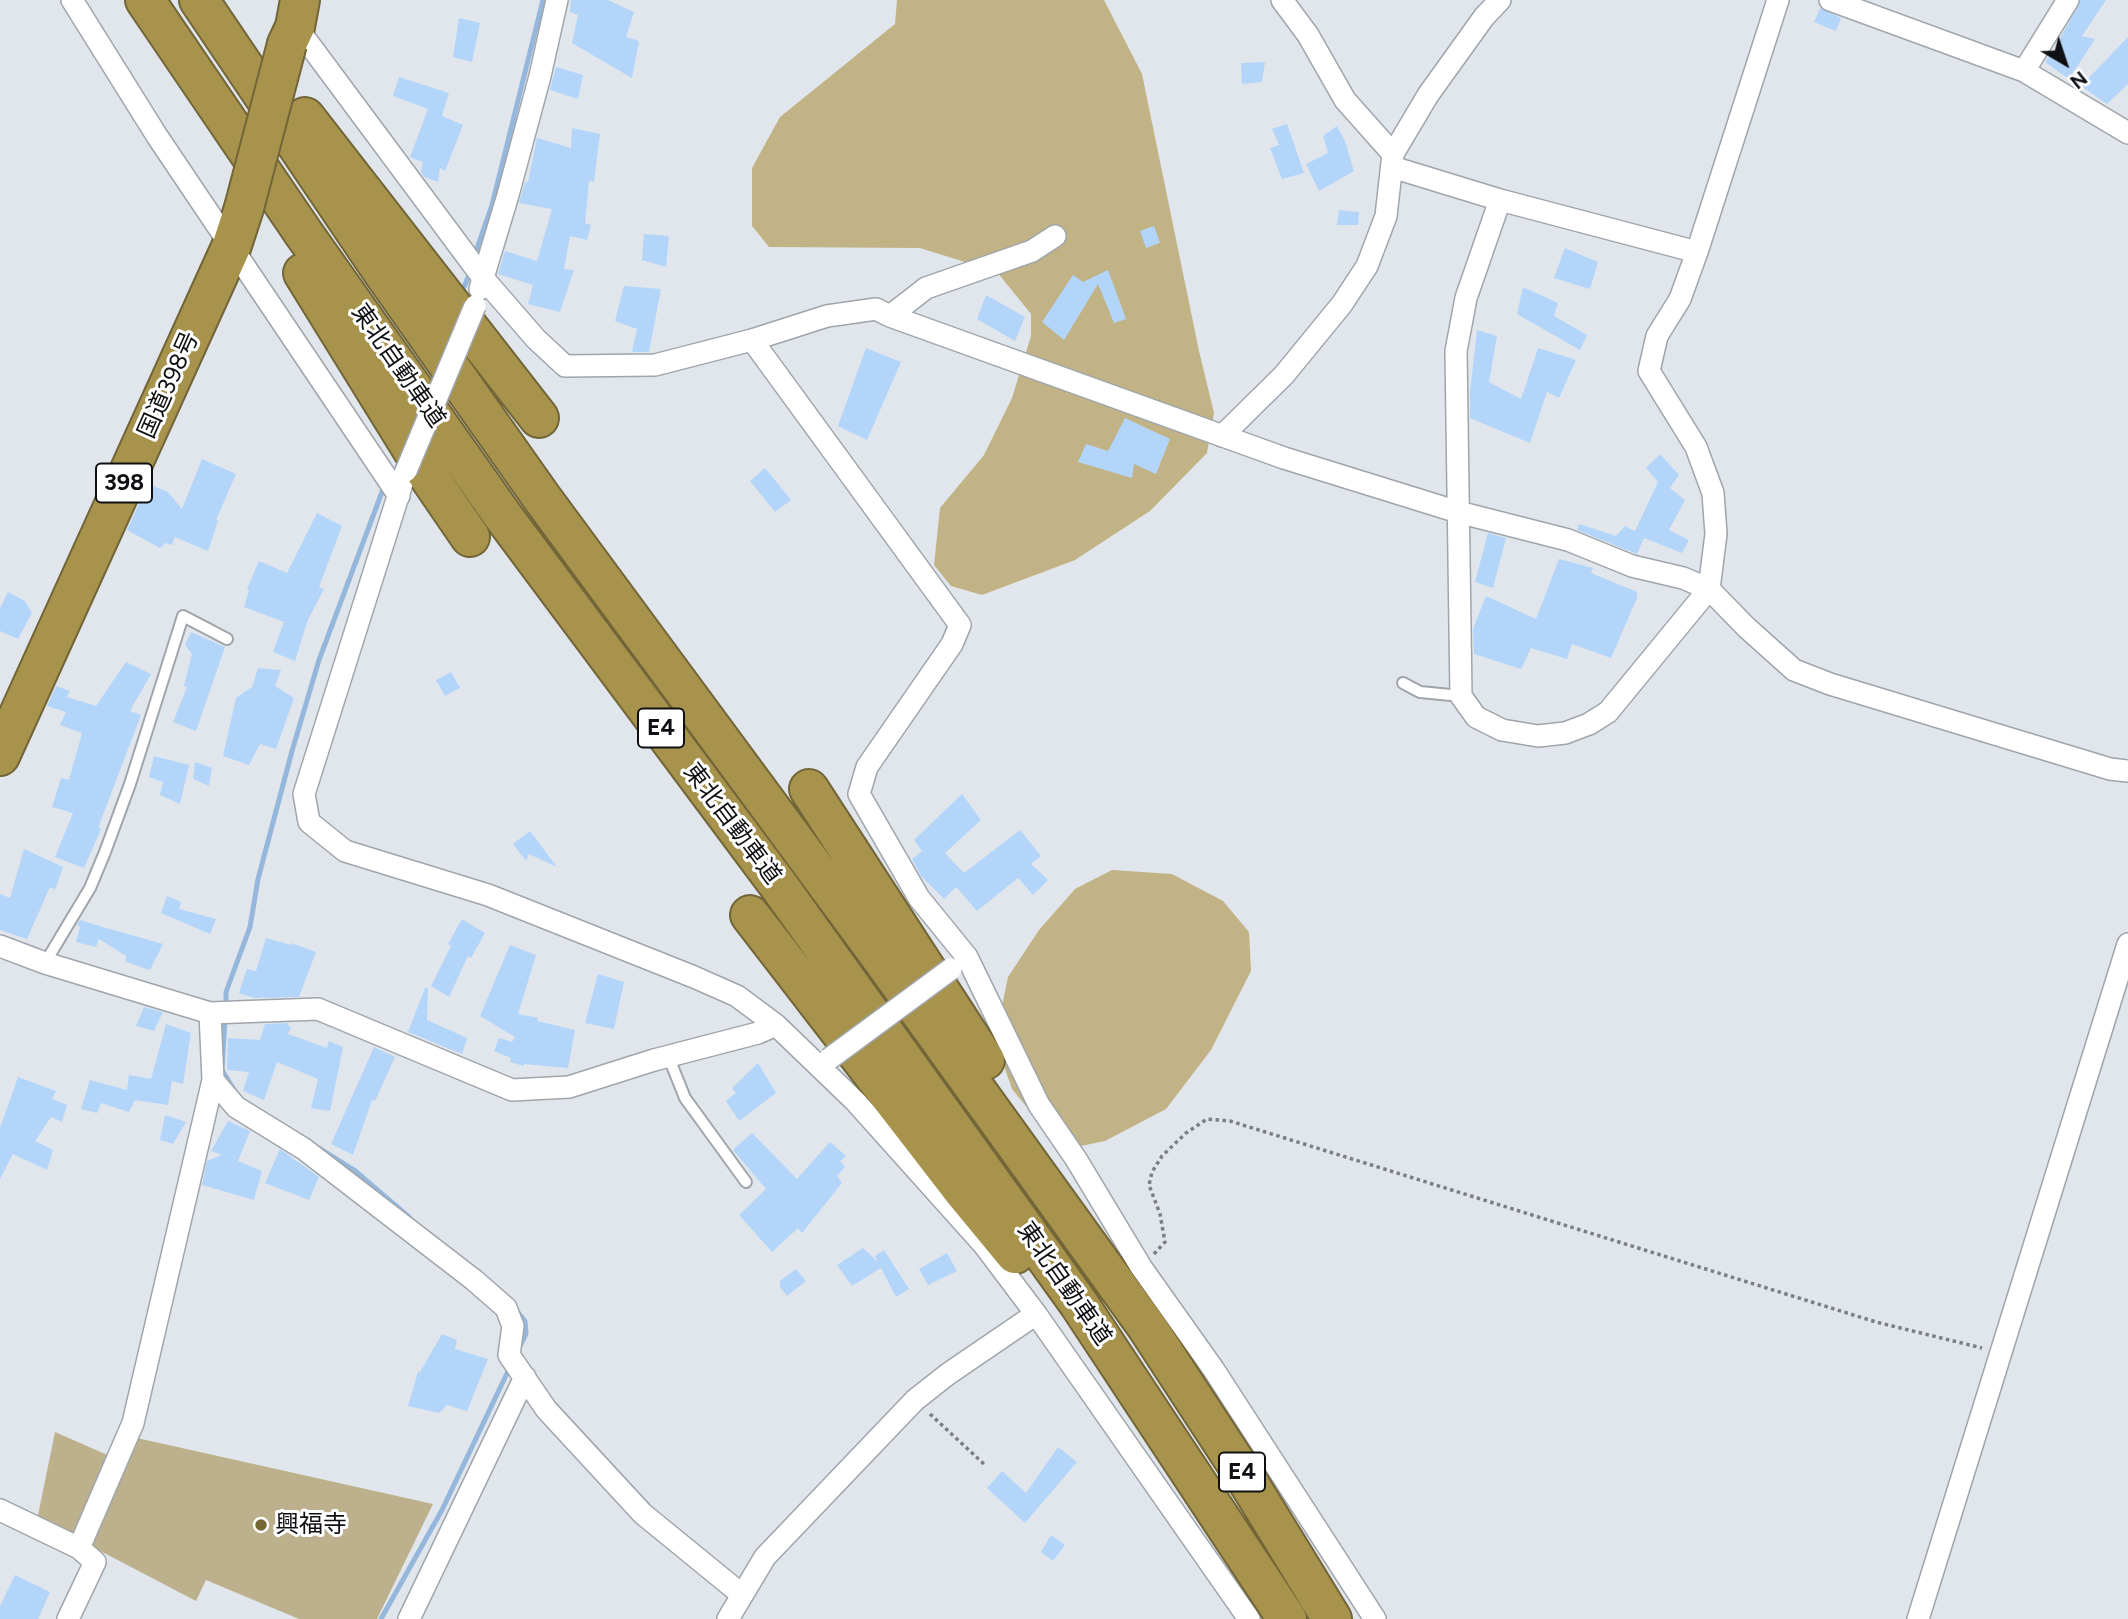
<!DOCTYPE html>
<html>
<head>
<meta charset="utf-8">
<style>
	body { margin:0 }
	#map { position:relative; width:2128px; height:1619px; overflow:hidden; background:#e0e6ec; font-family:Figtree,sans-serif }
	canvas { display:block }
	.north { position:absolute; left:2030px; top:28px; width:70px; height:70px; -webkit-text-stroke:5px #fff; paint-order:stroke; rotate:141deg; font-size:19px; font-weight:700; line-height:28px; text-align:center; color:#0e1013 }
	.north::after { content:''; display:block; margin:auto; width:24px; height:32px; background:#0e1013; clip-path:polygon(50% 0,100% 100%,50% 72%,0 100%) }
</style>
</head>
<body>
<div id="map">
<canvas width="2128" height="1619"></canvas>
<div class="north">N</div>
</div>
<script>
const ctx = document.querySelector('canvas').getContext('2d');
ctx.lineJoin = 'round';
function fill(path, color) { ctx.fillStyle = color; ctx.fill(path, 'evenodd'); }
const poly = rows => new Path2D(rows.map(r => 'M' + r).join(''));
function trace(path, color, width, dash) { ctx.strokeStyle = color; ctx.lineWidth = width; ctx.lineCap = dash ? 'butt' : 'round'; ctx.setLineDash(dash || []); ctx.stroke(path); }
function write(font, color, halo, rows, align = 'center') {
  ctx.font = font + ' Figtree,"Noto Sans JP",sans-serif'; ctx.lineWidth = 6; ctx.setLineDash([]); ctx.textBaseline = 'middle'; ctx.strokeStyle = halo; ctx.fillStyle = color; for (const [text, x, y, turn = 0] of rows) {
    ctx.save(); ctx.translate(x, y); ctx.rotate((+turn || 0) * Math.PI / 180); ctx.textAlign = isNaN(turn) ? turn : align; if (halo) ctx.strokeText(text, 0, 0); ctx.fillText(text, 0, 0); ctx.restore();
  }
}
fill(poly([
	[55,1432,112,1457,77,1539,37,1520],
	[137,1438,433,1504,377,1619,299,1619,206,1580,196,1601,87,1544]
]), '#bdb18d');
fill(poly([
	[897,0,1104,0,1142,74,1199,351,1214,413,1207,453,1150,511,1075,560,982,595,951,586,934,565,940,508,984,455,1012,398,1031,336,1031,314,997,272,920,248,769,247,752,226,752,168,780,117,895,24],
	[1112,870,1172,874,1223,901,1249,932,1251,971,1211,1050,1166,1109,1105,1141,1066,1149,1046,1131,1012,1089,995,1040,1008,977,1039,930,1075,889]
]), '#c1b386');
trace(poly([
	[474,257,492,205,543,0],
	[462,292,471,270],
	[226,1009,226,992,250,927,258,879,292,751,319,660,385,484],
	[225,1019,222,1070,236,1093],
	[319,1148,354,1170,409,1217],
	[516,1310,525,1321,526,1334,519,1348],
	[381,1619,442,1510,510,1367]
]), '#96b7dc', 5);
fill(poly([
	[571,0,608,0,634,12,626,37,639,41,632,78,572,43,578,15,570,12],
	[2081,0,2106,0,2082,36,2095,39,2069,79,2045,62,2060,43,2058,42],
	[1820,8,1841,18,1836,31,1814,22],
	[459,18,480,23,472,62,453,57],
	[2128,37,2128,84,2107,104,2081,86],
	[1265,62,1262,82,1242,84,1241,63],
	[556,67,583,75,578,99,550,90],
	[399,77,449,93,442,116,463,125,445,171,440,168,438,182,424,177,421,172,423,162,410,157,428,109,393,96],
	[1287,124,1304,173,1282,179,1270,148,1279,145,1272,129],
	[1337,126,1345,141,1354,171,1319,191,1306,164,1328,153,1323,136],
	[572,128,600,134,594,182,589,181,585,223,591,225,587,240,570,236,564,269,574,270,560,312,528,304,533,285,498,274,505,251,537,261,552,209,519,203,525,182,528,182,537,138,571,148],
	[1339,210,1359,212,1358,225,1337,225],
	[1154,226,1160,243,1146,248,1140,231],
	[644,234,669,236,666,267,642,260],
	[1565,248,1598,262,1590,289,1554,278],
	[1108,270,1126,319,1114,323,1098,284,1064,340,1042,322,1073,275,1083,282],
	[624,286,661,289,649,352,632,352,637,329,615,321],
	[1523,287,1558,303,1554,316,1587,335,1580,350,1517,314],
	[986,295,1025,317,1015,341,977,319],
	[1477,330,1497,336,1489,382,1521,399,1538,348,1576,360,1559,398,1547,392,1530,443,1470,418,1470,392],
	[866,348,901,362,867,440,838,426],
	[1125,418,1170,439,1156,474,1134,464,1132,478,1078,462,1086,444,1108,451],
	[1660,454,1679,475,1670,488,1685,500,1669,530,1689,540,1682,553,1644,538,1637,554,1577,530,1579,524,1616,536,1625,526,1635,531,1658,482,1646,468],
	[202,459,236,474,216,520,218,521,208,551,175,537,172,545,165,543,160,548,127,530,148,484,168,492,182,509],
	[765,468,791,500,775,512,750,481],
	[317,513,342,526,319,587,324,589,307,622,295,661,273,652,284,622,244,607,249,590,247,589,259,561,287,573],
	[1488,533,1506,538,1493,588,1475,582],
	[1559,559,1593,568,1591,573,1637,592,1637,598,1611,658,1572,644,1567,659,1531,648,1521,669,1474,654,1473,629,1486,596,1536,619],
	[8,592,25,601,32,613,18,639,0,631,0,608],
	[191,632,225,647,196,731,173,722,187,687,184,686,192,654,185,645],
	[126,662,151,674,130,711,141,715,98,828,101,829,84,868,55,857,73,813,52,807,61,778,69,780,82,733,60,725,66,712,47,706,56,686,70,691,67,697,96,706],
	[258,668,281,670,275,686,294,698,276,749,260,744,249,765,223,756,236,698,252,687],
	[451,672,460,688,445,696,436,680],
	[154,756,189,765,180,804,160,795,163,782,149,777],
	[195,762,212,768,209,786,193,779],
	[962,794,981,820,945,853,964,873,1020,830,1041,856,1031,864,1048,880,1033,895,1018,878,977,911,956,887,944,899,921,876,912,859,922,851,914,840],
	[530,831,557,867,529,854,526,861,513,844],
	[24,849,63,867,55,890,50,887,27,939,0,930,0,894,10,898],
	[167,896,181,902,179,909,216,919,210,934,161,913],
	[462,919,485,933,471,958,468,956,449,997,431,986,451,946,448,944],
	[80,920,103,927,163,944,150,970,126,962,126,956,99,939,96,947,76,942,80,927,77,925],
	[266,938,291,945,291,943,316,952,299,997,254,998,239,993,247,969,256,971],
	[510,945,536,955,518,1014,538,1018,537,1021,575,1030,568,1068,524,1064,524,1066,510,1062,511,1058,494,1051,499,1038,512,1042,515,1037,480,1016],
	[598,974,624,982,614,1029,585,1023],
	[425,988,428,988,427,1020,467,1038,462,1054,408,1032],
	[144,1007,163,1012,154,1031,136,1026],
	[289,1023,288,1026,291,1027,288,1034,327,1048,329,1041,343,1047,330,1111,311,1108,318,1079,277,1062,264,1100,243,1091,249,1072,227,1070,228,1038,260,1040,265,1024],
	[166,1024,191,1033,183,1084,172,1081,168,1105,135,1100,129,1112,101,1103,97,1113,81,1109,90,1080,127,1090,129,1075,151,1079],
	[374,1047,395,1057,375,1101,372,1100,353,1155,331,1144],
	[758,1063,776,1093,739,1121,726,1101,736,1093,732,1088],
	[18,1077,56,1091,52,1099,67,1105,62,1122,51,1117,35,1141,53,1150,47,1170,13,1154,0,1179,0,1128],
	[165,1115,186,1122,173,1144,160,1140],
	[228,1121,250,1131,238,1161,262,1171,254,1200,202,1185,207,1161,222,1155,211,1151],
	[752,1133,797,1179,830,1142,846,1156,840,1161,845,1167,837,1176,842,1183,802,1233,798,1228,772,1252,739,1215,766,1189,733,1150],
	[280,1149,319,1177,309,1200,265,1183],
	[863,1248,878,1262,875,1256,884,1250,909,1289,896,1297,881,1268,852,1286,837,1265],
	[947,1253,957,1271,928,1285,919,1269],
	[796,1269,806,1281,787,1296,780,1287,780,1281],
	[442,1334,457,1340,455,1349,488,1359,467,1411,447,1405,439,1413,408,1406,418,1372,420,1372],
	[1058,1447,1077,1462,1025,1523,987,1488,1002,1471,1026,1493],
	[1051,1535,1065,1545,1053,1561,1041,1552],
	[15,1575,50,1592,38,1619,0,1619,0,1606]
]), '#b3d5fa');
const lane = poly([
	[1403,683,1420,692,1461,696],
	[45,963,90,888,105,852,130,784,183,616,227,639],
	[669,1058,685,1098,746,1182]
]);
const street = poly([
	[72,0,157,136,399,496],
	[557,0,540,76,508,195,483,278,536,339,565,366,655,365,752,340,827,316,876,309,890,316,1284,458,1458,512,1568,540,1632,566,1683,578,1709,589,1746,627,1794,670,1830,684,2110,769,2128,771],
	[1282,0,1308,35,1345,100,1393,154],
	[1830,0,2024,71,2128,133],
	[292,21,483,278,480,289],
	[2024,71,2068,0],
	[1392,167,1500,200,1697,252],
	[1500,200,1466,298,1456,351,1461,696,1476,717,1502,730,1538,736,1565,733,1589,724,1608,712,1709,589,1716,534,1713,493,1696,447,1649,371,1657,336,1680,299,1697,252,1778,0],
	[890,316,926,288,1032,251,1055,236],
	[752,340,960,625,952,644,867,767,859,794,919,898,967,957,1039,1105,1076,1159,1141,1267,1214,1370,1375,1619],
	[1222,436,1284,375,1342,304,1367,266,1386,216,1393,154,1428,95,1484,17,1500,0],
	[406,471,304,794,309,822,345,851,488,895,694,977,737,996,776,1025,855,1101,984,1245,1036,1314,1249,1619],
	[0,946,45,963,210,1013,318,1009,512,1090,569,1087,654,1060,758,1033,776,1025],
	[210,1013,213,1080,236,1107,304,1149,474,1280,506,1308,513,1326,509,1355,546,1409,643,1514,741,1594],
	[0,1510,79,1548,95,1562,68,1619],
	[79,1548,133,1423,213,1080],
	[409,1619,525,1377],
	[728,1619,765,1557,915,1400,948,1374,1036,1314],
	[1918,1619,2128,944]
]);
const highway = poly([
	[145,0,304,234,503,516,779,886,1079,1304,1287,1619],
	[199,0,382,271,542,498,876,951,1147,1327,1245,1477,1332,1619],
	[287,44,295,27,300,0],
	[305,117,539,418],
	[303,273,431,480,470,537],
	[0,756,232,245,244,208],
	[809,789,985,1060],
	[750,915,963,1191,1015,1254]
]);
trace(lane, '#9fa5ab', 14);
trace(street, '#9fa5ab', 24);
trace(highway, '#726538', 42);
trace(poly([
	[1154,1254,1165,1242,1160,1214,1149,1185,1152,1172,1162,1156,1186,1133,1207,1119,1230,1121,1876,1322,1982,1348],
	[930,1414,985,1465]
]), '#7b7f84', 3.5, [3.5, 3.5]);
trace(lane, '#fff', 10);
trace(street, '#fff', 21);
trace(highway, '#a8934c', 38);
const streetBridge = poly([
	[406,471,475,306],
	[829,1059,951,969]
]);
const highwayBridge = poly([
	[244,208,287,44]
]);
trace(streetBridge, '#9fa5ab', 24, []);
trace(highwayBridge, '#726538', 42, []);
trace(streetBridge, '#fff', 21);
trace(highwayBridge, '#a8934c', 38);
for (const [x, y, r, color] of [
	[261,1525,7,"#766734"]
]) { const dot = new Path2D(); dot.arc(x, y, r, 0, 2 * Math.PI); ctx.fillStyle = color; ctx.fill(dot); trace(dot, '#fff', 2.5); }
for (const [x, y, w] of [
	[124,483,56],
	[661,728,46],
	[1242,1472,46]
]) { const box = new Path2D(); box.roundRect(x - w / 2, y - 19.5, w, 39, 5); ctx.fillStyle = '#fff'; ctx.fill(box); trace(box, '#0e1013', 2); }
write('bold 23px', '#0e1013', null, [
	["398",124,483],
	["E4",661,728],
	["E4",1242,1472]
]);
write('24px', '#0e1013', '#fff', [
	["東北自動車道",398,366,55],
	["国道398号",169,385,-66],
	["東北自動車道",732,824,53],
	["東北自動車道",1064,1284,55]
]);
write('24px', '#0e1013', '#fff', [
	["興福寺",275,1525]
], 'left');
</script>
</body>
</html>
